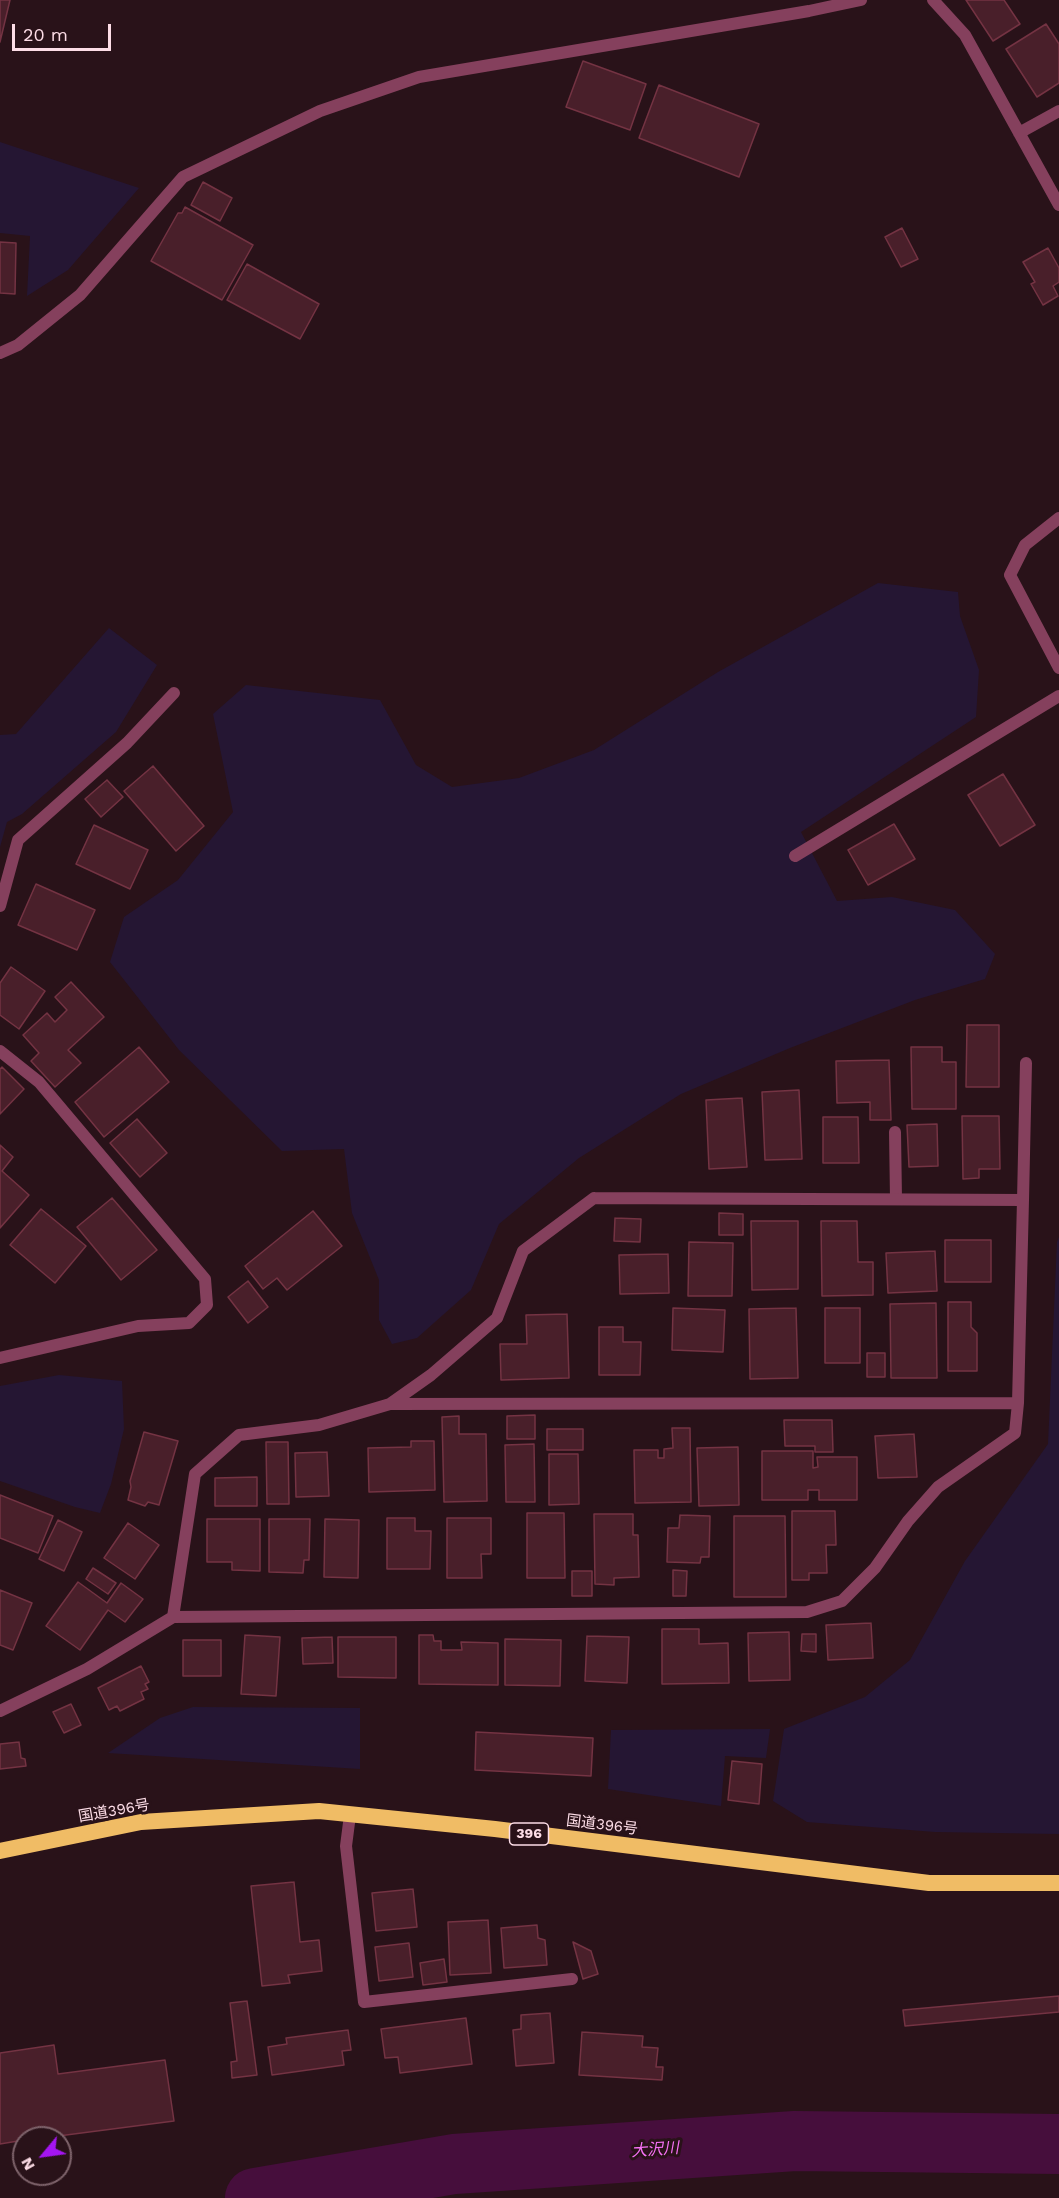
<!DOCTYPE html>
<html>
<head>
<meta charset="utf-8">
<style>
	body { margin:0 }
	#map { position:relative; width:1059px; height:2198px; overflow:hidden; background:#291219; font-family:"Work Sans",sans-serif }
	canvas { display:block }
	.north { position:absolute; left:12px; top:2126px; width:60px; height:60px; box-sizing:border-box; background:#291219; border:2px solid #7e636b; border-radius:50%; rotate:241deg; font-size:16px; font-weight:700; line-height:24px; text-align:center; color:#fddde7 }
	.north::after { content:''; display:block; margin:auto; width:21px; height:27px; background:#a415f1; clip-path:polygon(50% 0,100% 100%,50% 72%,0 100%) }
	.scale { position:absolute; left:12px; top:24px; width:99px; height:27px; box-sizing:border-box; border:3px solid #fddde7; border-top:0; padding-left:8px; font-size:18px; line-height:21px; white-space:nowrap; color:#fddde7; -webkit-text-stroke:4px #291219; paint-order:stroke }
</style>
</head>
<body>
<div id="map">
<canvas width="1059" height="2198"></canvas>
<div class="north">N</div>
<div class="scale">20 m</div>
</div>
<script>
const ctx = document.querySelector('canvas').getContext('2d');
ctx.lineJoin = 'round';
function fill(path, color) { ctx.fillStyle = color; ctx.fill(path, 'evenodd'); }
const poly = rows => new Path2D(rows.map(r => 'M' + r).join(''));
function trace(path, color, width, dash) { ctx.strokeStyle = color; ctx.lineWidth = width; ctx.lineCap = dash ? 'butt' : 'round'; ctx.setLineDash(dash || []); ctx.stroke(path); }
function write(font, color, halo, rows, align = 'center') {
  ctx.font = font + ' "Work Sans","Noto Sans JP",sans-serif'; ctx.lineWidth = 6; ctx.setLineDash([]); ctx.textBaseline = 'middle'; ctx.strokeStyle = halo; ctx.fillStyle = color; for (const [text, x, y, turn = 0] of rows) {
    ctx.save(); ctx.translate(x, y); ctx.rotate((+turn || 0) * Math.PI / 180); ctx.textAlign = isNaN(turn) ? turn : align; if (halo) ctx.strokeText(text, 0, 0); ctx.fillText(text, 0, 0); ctx.restore();
  }
}
fill(poly([
	[0,142,139,188,68,270,27,296,30,236,0,233],
	[878,583,958,592,960,616,979,670,976,717,801,832,837,901,892,897,955,910,995,954,985,979,915,1000,790,1048,681,1094,579,1158,499,1224,471,1290,417,1338,392,1344,379,1320,379,1280,352,1213,344,1149,282,1151,179,1050,110,962,124,917,178,880,233,812,213,714,246,685,380,700,416,765,452,787,519,778,594,750,718,672],
	[109,628,157,665,116,732,22,814,7,822,0,847,0,735,16,734],
	[1059,1237,1059,1834,935,1832,807,1822,773,1801,784,1729,865,1697,910,1660,965,1561,1048,1444,1057,1242],
	[59,1375,122,1381,124,1429,111,1484,100,1513,75,1507,0,1481,0,1386],
	[193,1707,360,1708,360,1769,108,1753,160,1718],
	[770,1729,766,1758,725,1756,721,1806,608,1789,611,1730]
]), '#251633');
trace(poly([
	[255,2198,454,2164,795,2141,1059,2144]
]), '#460e3c', 60);
const building = poly([
	[0,0,10,0,0,42,0,0],
	[966,0,1004,0,1020,24,993,41,966,0],
	[1046,24,1059,44,1059,83,1037,97,1006,49,1046,24],
	[583,61,646,84,630,130,566,107,583,61],
	[659,85,759,124,739,177,639,138,659,85],
	[203,182,232,198,220,221,191,205,203,182],
	[185,207,253,245,222,300,151,261,178,213,182,213,185,207],
	[902,228,918,259,901,267,885,237,902,228],
	[0,242,16,243,15,294,0,293,0,242],
	[1048,248,1059,268,1059,282,1053,286,1058,296,1043,305,1031,284,1035,282,1023,262,1048,248],
	[247,264,319,304,300,339,227,300,247,264],
	[153,766,204,826,176,851,124,791,153,766],
	[1003,774,1035,825,1000,846,968,795,1003,774],
	[107,780,123,797,101,817,85,799,107,780],
	[894,824,915,859,868,885,848,850,894,824],
	[94,825,148,850,130,889,76,864,94,825],
	[36,884,95,910,77,950,18,925,36,884],
	[11,967,45,991,19,1029,0,1015,0,983,11,967],
	[71,982,104,1017,68,1050,81,1063,55,1087,31,1061,39,1053,23,1035,47,1013,55,1022,67,1010,55,997,71,982],
	[967,1025,999,1025,999,1087,966,1087,967,1025],
	[139,1047,169,1082,104,1137,75,1102,139,1047],
	[911,1047,942,1047,942,1062,956,1062,956,1109,912,1109,911,1047],
	[889,1060,891,1120,870,1120,870,1102,837,1103,836,1061,889,1060],
	[2,1067,24,1089,0,1114,0,1069,2,1067],
	[799,1090,802,1159,765,1160,762,1092,799,1090],
	[742,1098,747,1167,709,1169,706,1100,742,1098],
	[962,1116,999,1116,1000,1169,979,1169,979,1178,963,1179,962,1116],
	[823,1117,858,1117,859,1163,823,1163,823,1117],
	[137,1119,167,1153,140,1177,110,1143,137,1119],
	[937,1124,938,1166,909,1167,907,1125,937,1124],
	[0,1145,13,1157,2,1171,29,1195,0,1228,0,1145],
	[112,1198,157,1250,121,1280,77,1227,112,1198],
	[41,1209,86,1246,55,1283,10,1245,41,1209],
	[313,1211,342,1246,287,1290,277,1278,263,1289,245,1266,313,1211],
	[719,1213,743,1214,743,1235,719,1235,719,1213],
	[615,1218,641,1219,640,1242,614,1241,615,1218],
	[751,1221,798,1221,798,1289,752,1290,751,1221],
	[821,1221,857,1221,858,1262,873,1262,873,1295,822,1296,821,1221],
	[945,1240,991,1240,991,1282,945,1282,945,1240],
	[689,1242,733,1243,732,1296,688,1296,689,1242],
	[935,1251,937,1291,888,1293,886,1253,935,1251],
	[668,1254,669,1293,620,1294,619,1255,668,1254],
	[248,1281,268,1307,248,1323,228,1297,248,1281],
	[948,1302,971,1302,971,1327,977,1333,977,1371,948,1371,948,1302],
	[936,1303,937,1378,891,1378,890,1304,936,1303],
	[673,1308,725,1310,723,1352,672,1350,673,1308],
	[796,1308,798,1378,750,1379,749,1309,796,1308],
	[825,1308,860,1308,860,1363,825,1363,825,1308],
	[567,1314,569,1378,501,1380,500,1344,527,1344,526,1315,567,1314],
	[599,1327,623,1327,623,1342,641,1342,640,1375,599,1375,599,1327],
	[867,1353,885,1353,885,1377,867,1377,867,1353],
	[535,1415,535,1439,507,1439,507,1416,535,1415],
	[459,1416,459,1434,486,1434,487,1501,444,1502,442,1417,459,1416],
	[784,1420,832,1420,833,1452,815,1452,815,1446,785,1446,784,1420],
	[672,1428,690,1428,691,1502,635,1503,634,1450,658,1450,658,1458,664,1458,664,1449,673,1448,672,1428],
	[547,1429,583,1429,583,1450,547,1450,547,1429],
	[144,1432,178,1441,159,1505,148,1502,145,1506,128,1500,131,1487,130,1481,144,1432],
	[914,1434,917,1477,878,1478,875,1436,914,1434],
	[411,1441,434,1441,435,1490,369,1492,368,1448,411,1447,411,1441],
	[266,1442,288,1442,289,1504,267,1504,266,1442],
	[534,1444,535,1502,506,1502,505,1445,534,1444],
	[738,1447,739,1505,699,1506,697,1448,738,1447],
	[762,1451,813,1451,813,1468,818,1467,817,1457,857,1457,857,1500,819,1500,819,1490,808,1490,808,1500,762,1500,762,1451],
	[327,1452,329,1496,296,1497,295,1453,327,1452],
	[549,1454,578,1454,579,1504,549,1505,549,1454],
	[257,1477,257,1506,215,1506,215,1478,257,1477],
	[0,1495,53,1516,38,1553,0,1538,0,1495],
	[792,1511,835,1511,836,1545,826,1545,827,1573,809,1573,809,1580,792,1580,792,1511],
	[527,1513,564,1513,565,1578,527,1578,527,1513],
	[594,1514,633,1514,633,1535,638,1535,639,1577,614,1578,614,1585,595,1584,594,1514],
	[680,1515,710,1516,709,1557,701,1557,700,1563,667,1562,668,1528,679,1528,680,1515],
	[734,1516,785,1516,786,1597,734,1597,734,1516],
	[387,1518,415,1518,415,1531,431,1531,430,1569,387,1569,387,1518],
	[447,1518,491,1518,491,1554,481,1554,482,1578,447,1578,447,1518],
	[207,1519,260,1519,260,1571,232,1570,232,1562,207,1562,207,1519],
	[269,1519,310,1519,309,1560,304,1560,303,1573,269,1572,269,1519],
	[325,1519,359,1520,358,1578,324,1577,325,1519],
	[58,1520,82,1532,64,1571,39,1559,58,1520],
	[128,1523,159,1545,135,1579,104,1558,128,1523],
	[93,1568,116,1583,108,1594,86,1579,93,1568],
	[673,1570,687,1571,686,1596,673,1596,673,1570],
	[572,1571,592,1571,592,1596,572,1596,572,1571],
	[78,1582,107,1603,121,1583,143,1599,125,1622,108,1610,80,1650,46,1626,78,1582],
	[0,1590,32,1603,13,1650,0,1645,0,1590],
	[871,1623,873,1658,828,1660,826,1625,871,1623],
	[662,1629,699,1629,699,1644,728,1643,729,1683,662,1684,662,1629],
	[789,1632,790,1680,749,1681,748,1633,789,1632],
	[802,1634,816,1634,816,1652,801,1651,802,1634],
	[245,1635,280,1637,276,1696,241,1694,245,1635],
	[419,1635,433,1635,434,1641,441,1641,441,1650,462,1650,461,1642,498,1643,498,1685,419,1684,419,1635],
	[587,1636,629,1637,627,1683,585,1681,587,1636],
	[332,1637,333,1663,303,1664,302,1638,332,1637],
	[338,1637,396,1637,396,1678,338,1677,338,1637],
	[505,1639,561,1640,560,1686,505,1685,505,1639],
	[183,1640,221,1640,221,1676,183,1676,183,1640],
	[141,1666,149,1682,145,1684,148,1689,141,1692,144,1699,120,1711,117,1706,109,1710,98,1688,141,1666],
	[71,1704,81,1725,64,1733,53,1712,71,1704],
	[476,1732,593,1738,591,1776,475,1770,476,1732],
	[19,1742,21,1758,25,1759,26,1766,0,1769,0,1744,19,1742],
	[732,1761,762,1764,759,1804,728,1800,732,1761],
	[294,1882,300,1942,319,1940,322,1971,288,1975,290,1983,262,1986,251,1886,294,1882],
	[413,1889,417,1927,376,1931,372,1893,413,1889],
	[488,1920,491,1973,450,1975,448,1922,488,1920],
	[537,1925,538,1938,545,1940,547,1965,504,1968,501,1928,537,1925],
	[573,1942,591,1951,598,1974,583,1979,573,1942],
	[409,1943,413,1977,379,1981,375,1947,409,1943],
	[444,1959,447,1982,423,1985,420,1963,444,1959],
	[1059,1996,1059,2012,905,2026,903,2010,1059,1996],
	[247,2001,257,2075,232,2078,231,2062,237,2061,230,2003,247,2001],
	[550,2013,554,2063,516,2066,513,2030,521,2029,521,2015,550,2013],
	[466,2018,472,2064,400,2073,398,2057,385,2058,381,2029,466,2018],
	[348,2030,351,2050,342,2051,344,2065,272,2075,268,2047,287,2044,286,2038,348,2030],
	[582,2032,643,2036,642,2047,658,2048,656,2067,663,2067,662,2080,579,2075,582,2032],
	[54,2045,58,2074,165,2060,174,2121,43,2138,24,2138,24,2140,0,2144,0,2053,54,2045]
]);
fill(building, '#491f2a');
trace(building, '#743343', 1.5);
trace(poly([
	[0,906,18,840,127,743,174,693],
	[0,1051,39,1082,205,1279,207,1305,189,1323,138,1326,0,1358],
	[895,1132,896,1199],
	[350,1815,346,1846,364,2002,572,1979]
]), '#85405d', 12);
trace(poly([
	[933,0,965,35,1059,205],
	[1019,133,1059,111],
	[0,353,18,345,80,295,183,177,320,111,419,77,809,11,861,0],
	[1059,518,1025,545,1010,575,1059,668],
	[795,856,1059,696],
	[594,1198,1023,1200,1018,1403,1015,1433,938,1487,908,1521,875,1568,842,1601,807,1612,173,1617,195,1474,239,1435,319,1425,390,1404,431,1375,497,1318,523,1251,594,1198],
	[1023,1200,1026,1063],
	[390,1404,1018,1403],
	[0,1711,87,1669,173,1617]
]), '#85405d', 12);
trace(poly([
	[0,1851,141,1822,319,1811,495,1829,929,1883,1059,1883]
]), '#f0bc65', 16);
for (const [x, y, w] of [
	[529,1834,39]
]) { const box = new Path2D(); box.roundRect(x - w / 2, y - 11, w, 22, 4.5); ctx.fillStyle = '#291219'; ctx.fill(box); trace(box, '#fddde7', 1.5); }
write('bold 14px', '#fddde7', null, [
	["396",529,1834]
]);
write('15px', '#fddde7', '#291219', [
	["国道396号",114,1811,-10],
	["国道396号",602,1825,7]
]);
write('italic 16px', '#f671f5', '#291219', [
	["大沢川",655,2150,-4]
]);
</script>
</body>
</html>
